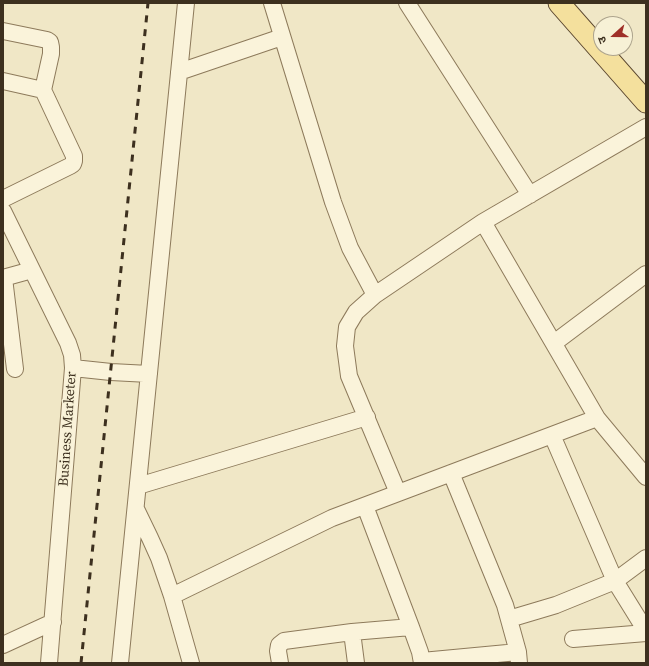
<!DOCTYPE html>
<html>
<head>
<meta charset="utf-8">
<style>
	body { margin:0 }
	#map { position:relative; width:649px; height:666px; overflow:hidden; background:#f0e7c6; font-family:"Source Serif 4","Noto Sans Devanagari",serif }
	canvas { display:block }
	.frame { position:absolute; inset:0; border:4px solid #3d301f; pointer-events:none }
	.north { position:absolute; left:593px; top:16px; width:40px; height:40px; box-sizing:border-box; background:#f7f1d6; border:1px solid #ada48d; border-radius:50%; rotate:249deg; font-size:11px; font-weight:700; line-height:16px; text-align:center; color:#3d301f }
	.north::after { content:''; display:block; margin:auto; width:14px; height:18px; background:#9f3028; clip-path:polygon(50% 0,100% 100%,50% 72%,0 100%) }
</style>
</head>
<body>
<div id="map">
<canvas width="649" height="666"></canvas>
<div class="frame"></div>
<div class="north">उ</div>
</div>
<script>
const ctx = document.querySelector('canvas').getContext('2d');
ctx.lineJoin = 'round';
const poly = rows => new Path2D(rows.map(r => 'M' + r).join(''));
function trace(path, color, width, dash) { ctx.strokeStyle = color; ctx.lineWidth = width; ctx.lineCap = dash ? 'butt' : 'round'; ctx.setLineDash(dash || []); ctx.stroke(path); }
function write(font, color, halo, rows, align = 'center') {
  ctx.font = font + ' "Source Serif 4",serif'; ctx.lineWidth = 3; ctx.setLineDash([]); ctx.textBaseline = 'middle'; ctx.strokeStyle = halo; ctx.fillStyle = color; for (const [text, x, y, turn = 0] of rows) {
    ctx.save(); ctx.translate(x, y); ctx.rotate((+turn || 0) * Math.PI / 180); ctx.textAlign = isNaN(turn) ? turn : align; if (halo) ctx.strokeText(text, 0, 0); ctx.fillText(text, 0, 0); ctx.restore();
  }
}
const minor = poly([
	[272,3,333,202,350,248,375,295],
	[407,3,530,195],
	[3,31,47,40,50,42,51,47,51,54,43,90,74,156,74,161,73,164,70,166,3,199],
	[179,72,282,37],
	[3,81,43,90],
	[3,211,68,343,72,355,73,368,49,663],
	[483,222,597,418,646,477],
	[3,278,32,270],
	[4,278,15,369],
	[554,343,646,274],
	[73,368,111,372,149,374],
	[552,435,615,581,646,631],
	[451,473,505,605,518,652,519,663],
	[138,486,367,417],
	[398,493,349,376,345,346,347,327,356,312,375,295,483,222,646,127],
	[365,506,411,627,420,652,422,663],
	[136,509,150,538,159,558,172,596,191,663],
	[172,596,332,518,597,418],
	[509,619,556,605,615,581,646,558],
	[352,632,356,663],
	[573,639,646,633],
	[3,645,53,622],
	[422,661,518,652],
	[120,663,186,3],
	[280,663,278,651,279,645,284,641,352,632,411,627]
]);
const major = poly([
	[559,3,646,102]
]);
trace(minor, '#8d7a5b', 18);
trace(major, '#5b472f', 23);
trace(minor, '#faf3da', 16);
trace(major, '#f4e09d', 21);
trace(poly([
	[81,663,148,3]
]), '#3d301f', 3, [7, 7]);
write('14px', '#3d301f', '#f7f1d6', [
	["Business Marketer",68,429,-86]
]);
</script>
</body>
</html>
